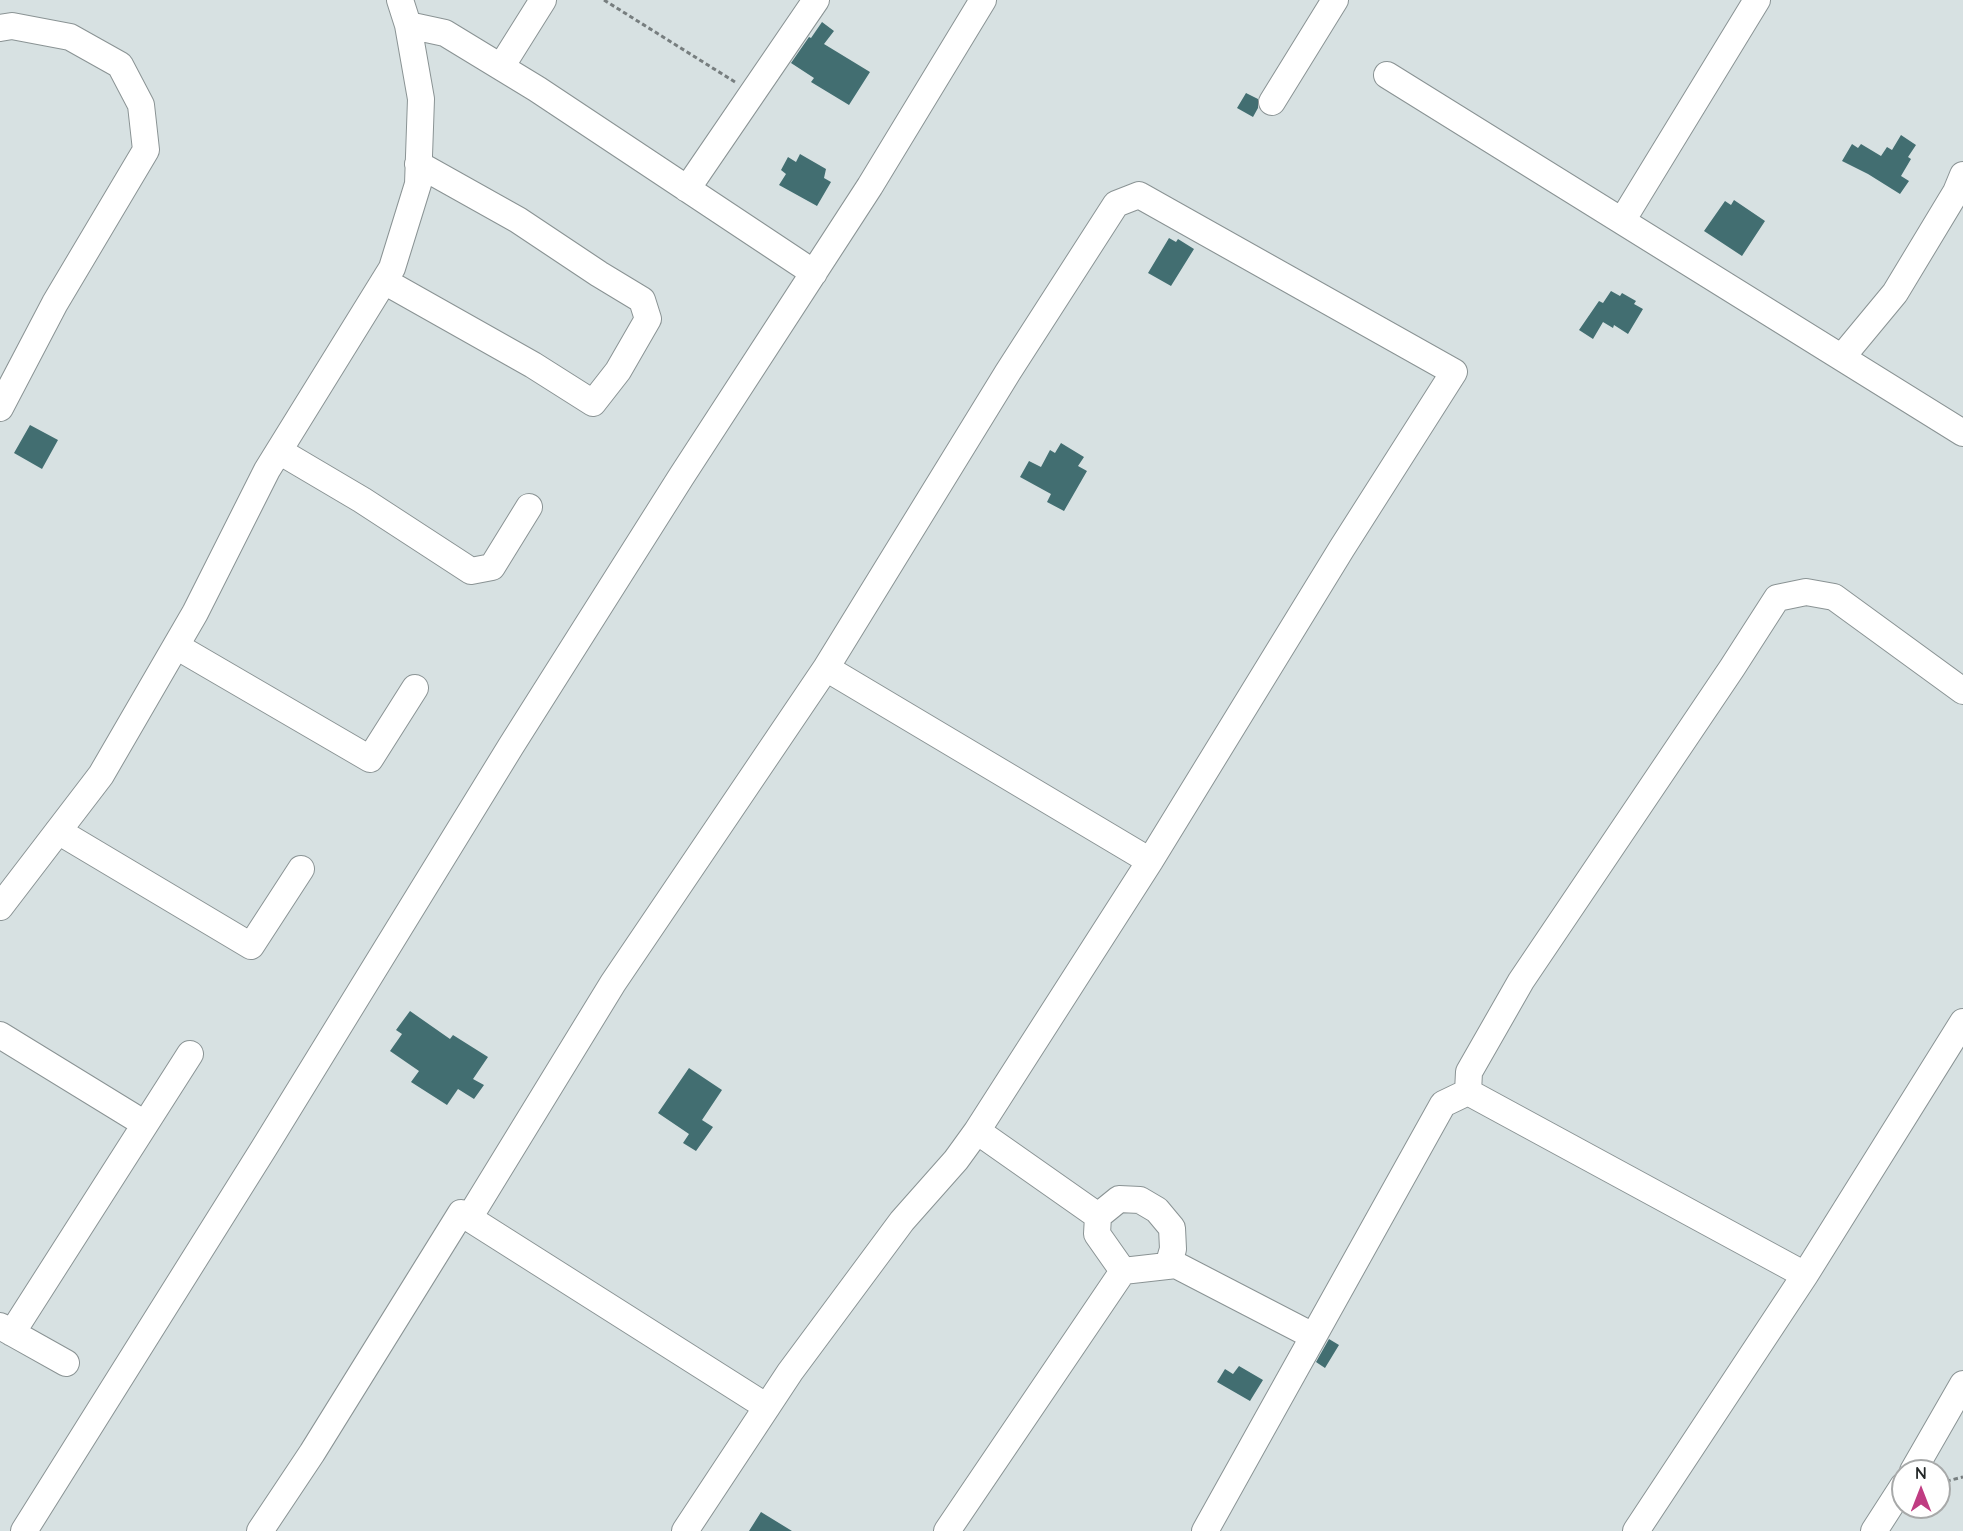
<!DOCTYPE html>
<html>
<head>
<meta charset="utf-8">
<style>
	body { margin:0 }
	#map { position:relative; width:1963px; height:1531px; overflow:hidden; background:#d7e1e2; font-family:Quicksand,sans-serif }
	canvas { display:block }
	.north { position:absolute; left:1891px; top:1459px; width:60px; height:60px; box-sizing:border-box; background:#fff; border:2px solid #a7a9a9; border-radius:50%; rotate:0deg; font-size:16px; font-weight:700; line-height:24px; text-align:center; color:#232727 }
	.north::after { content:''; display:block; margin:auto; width:21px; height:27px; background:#c03c82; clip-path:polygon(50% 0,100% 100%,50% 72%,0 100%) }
</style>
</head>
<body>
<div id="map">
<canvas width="1963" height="1531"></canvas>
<div class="north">N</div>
</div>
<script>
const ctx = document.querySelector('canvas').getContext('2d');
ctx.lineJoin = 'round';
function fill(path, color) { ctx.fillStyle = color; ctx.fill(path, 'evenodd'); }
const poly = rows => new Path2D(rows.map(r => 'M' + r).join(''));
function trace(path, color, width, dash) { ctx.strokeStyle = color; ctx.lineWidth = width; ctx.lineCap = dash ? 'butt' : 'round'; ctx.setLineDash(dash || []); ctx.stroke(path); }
fill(poly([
	[822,22,834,31,824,44,870,72,849,105,811,82,814,78,791,63,809,37,811,38],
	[1246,93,1258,99,1258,108,1253,117,1237,108],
	[1901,135,1916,145,1908,157,1911,159,1901,176,1909,181,1900,194,1868,174,1842,161,1852,144,1858,148,1861,144,1881,156,1887,147,1892,150],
	[800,154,826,169,824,178,831,182,817,206,779,185,786,174,781,170,788,157,796,162],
	[1734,200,1765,221,1742,256,1704,231,1725,201,1731,205],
	[1169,238,1176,242,1178,239,1194,249,1171,286,1148,273],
	[1611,291,1620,296,1622,293,1636,301,1634,304,1643,309,1628,334,1614,325,1613,328,1603,322,1593,339,1579,330,1599,301,1603,303],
	[30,425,58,440,42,469,14,453],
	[1061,443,1084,457,1078,466,1087,471,1064,511,1047,502,1051,494,1020,477,1029,461,1041,467,1050,450,1055,453],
	[410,1011,450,1039,453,1035,488,1057,473,1079,484,1085,474,1099,458,1089,447,1105,411,1082,419,1071,390,1051,402,1034,396,1030],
	[689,1068,722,1090,702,1120,713,1127,696,1151,683,1143,689,1134,658,1113],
	[1329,1339,1339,1345,1325,1368,1316,1362],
	[1239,1366,1263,1380,1250,1401,1217,1382,1225,1369,1233,1374],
	[761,1512,792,1531,749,1531]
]), '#426e71');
const minor = poly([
	[408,25,445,33,537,89,814,273],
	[0,28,12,26,70,37,120,65,141,105,146,150,55,303,0,408],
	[501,67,543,0],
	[1387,75,1963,433],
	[1272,102,1335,0],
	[687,189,816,0],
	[1622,221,1757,0],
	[384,281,533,365,593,403,618,371,648,319,642,300,599,274,518,220,418,164],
	[1842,357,1895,293,1956,192,1963,175],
	[279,451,362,500,471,571,492,567,529,507],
	[176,646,370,759,415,688],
	[826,668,1008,372,1116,204,1139,195,1454,372,1342,548,1150,861],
	[58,831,251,946,301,869],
	[0,907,101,775,195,613,267,470,392,268,418,184,421,99,408,25,400,0],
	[0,1035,145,1124],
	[469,1218,613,983,826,668,1150,861,977,1131],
	[1123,1271,1097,1234,1098,1216,1119,1199,1140,1200,1157,1210,1172,1228,1173,1249,1168,1266],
	[1805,1275,1468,1092,1469,1072,1521,981,1732,668,1777,598,1806,592,1834,597,1963,691],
	[0,1326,66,1363],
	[12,1333,190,1054],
	[1913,1471,1963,1384],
	[24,1531,264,1148,511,746,681,477,870,186,983,0],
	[260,1531,312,1453,461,1213,767,1407],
	[685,1531,790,1372,902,1221,956,1160,977,1131,1098,1216],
	[947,1531,1123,1271,1176,1265,1313,1336],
	[1205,1531,1443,1104,1468,1092],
	[1636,1531,1805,1275,1963,1022],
	[1874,1531,1903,1486]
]);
trace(minor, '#8a9394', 28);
trace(poly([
	[604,0,735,82],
	[1939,1483,1963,1477]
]), '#777e7f', 3, [4.5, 3]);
trace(minor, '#fff', 26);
</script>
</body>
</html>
